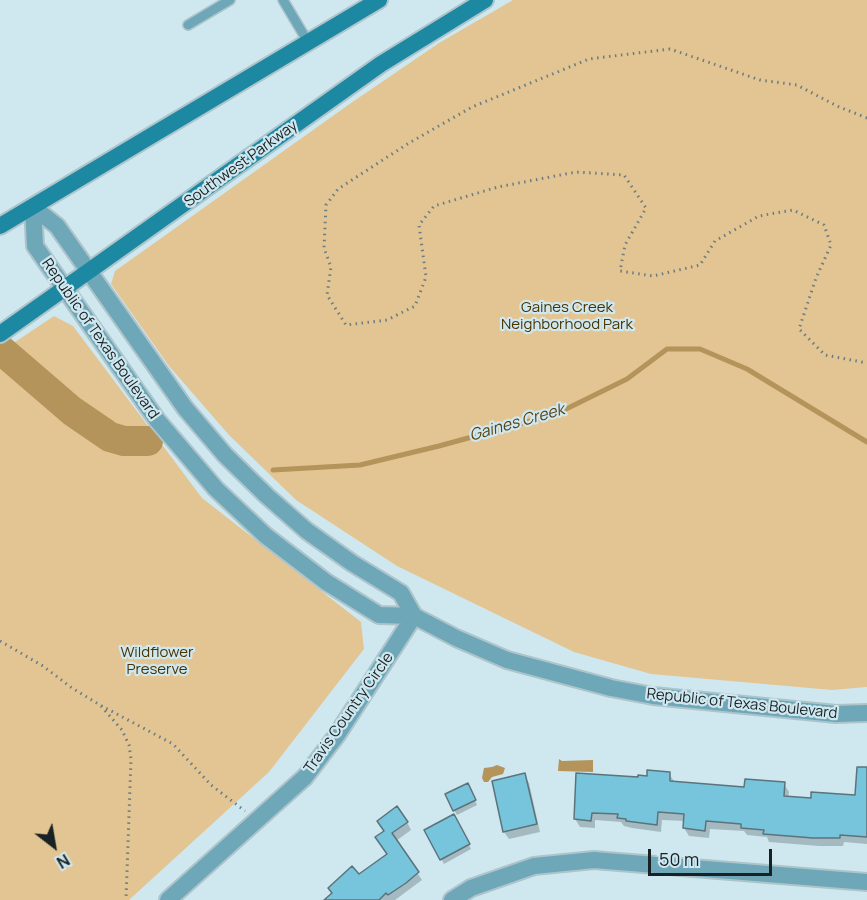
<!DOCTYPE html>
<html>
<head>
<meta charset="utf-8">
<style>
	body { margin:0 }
	#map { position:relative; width:867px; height:900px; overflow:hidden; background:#cfe8f0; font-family:Manrope,sans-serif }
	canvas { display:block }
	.north { position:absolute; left:24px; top:816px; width:60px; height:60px; -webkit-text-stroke:4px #cfe8f0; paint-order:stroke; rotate:149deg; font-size:16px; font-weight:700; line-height:24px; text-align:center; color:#182124 }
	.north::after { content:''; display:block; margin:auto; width:21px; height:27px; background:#182124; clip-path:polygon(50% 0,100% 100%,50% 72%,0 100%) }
	.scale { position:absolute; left:648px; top:849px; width:124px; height:27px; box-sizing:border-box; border:3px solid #182124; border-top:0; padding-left:8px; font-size:18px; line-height:21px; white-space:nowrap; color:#182124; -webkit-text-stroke:4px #cfe8f0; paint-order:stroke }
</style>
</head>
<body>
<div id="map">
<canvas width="867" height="900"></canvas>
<div class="north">N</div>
<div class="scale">50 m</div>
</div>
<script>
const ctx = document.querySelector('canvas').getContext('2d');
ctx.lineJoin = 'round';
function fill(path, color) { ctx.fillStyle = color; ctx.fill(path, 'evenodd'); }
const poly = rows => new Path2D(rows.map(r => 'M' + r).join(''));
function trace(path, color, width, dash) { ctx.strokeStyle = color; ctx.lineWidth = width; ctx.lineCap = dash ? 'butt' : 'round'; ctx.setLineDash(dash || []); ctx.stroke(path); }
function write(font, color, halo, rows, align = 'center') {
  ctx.font = font + ' Manrope,sans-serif'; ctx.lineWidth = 4.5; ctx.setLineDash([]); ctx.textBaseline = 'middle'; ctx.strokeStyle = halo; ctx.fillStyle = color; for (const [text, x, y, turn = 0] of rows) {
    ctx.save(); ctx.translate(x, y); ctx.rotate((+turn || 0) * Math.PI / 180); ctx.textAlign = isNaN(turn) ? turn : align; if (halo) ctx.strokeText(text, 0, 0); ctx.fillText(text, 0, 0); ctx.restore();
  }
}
fill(poly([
	[513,0,867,0,867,687,832,690,651,674,574,652,397,566,296,500,229,435,169,366,111,284,115,271,351,103,439,43],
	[54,316,73,326,202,498,361,622,364,649,269,772,129,900,0,900,0,352]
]), '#e3c593');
fill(poly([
	[559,759,562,761,593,760,593,772,558,771],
	[497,765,505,768,503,774,492,777,488,782,484,782,482,778,484,768,492,767]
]), '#b5945b');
fill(poly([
	[578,774,639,779,669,774,674,781,745,789,784,784,789,792,788,798,812,800,856,797,867,793,867,844,844,842,843,846,819,846,769,842,767,837,747,835,744,831,710,829,709,838,689,836,684,828,685,821,662,820,661,832,632,828,624,826,621,822,595,820,595,828,580,827,575,819],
	[524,775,529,783,540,832,509,839,504,832],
	[470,790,477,805,457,815,454,810],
	[454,816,471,849,444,864,426,831],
	[407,822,411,830,396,841,422,880,395,900,326,900,389,855,377,837]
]), '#0003');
trace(poly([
	[273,470,360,465,439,446,556,414,627,379,667,349,700,349,747,369,867,442]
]), '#b5945b', 5);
trace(poly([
	[0,349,72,411,110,437,124,441,148,441]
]), '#b5945b', 30);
const building = poly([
	[857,767,867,767,867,837,840,835,840,838,813,838,763,834,764,830,741,828,741,824,706,821,705,831,683,828,684,814,658,812,657,825,626,821,626,819,617,818,618,814,592,813,591,821,574,819,576,773,638,777,638,775,647,776,647,770,670,772,670,781,744,787,745,779,785,782,784,796,811,798,811,792,855,795,857,767],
	[525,773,537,824,503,832,492,781,525,773],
	[468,783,476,800,453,811,445,794,468,783],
	[397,806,408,822,392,833,419,872,406,883,388,895,386,893,379,900,324,900,332,893,328,888,352,866,359,874,387,854,375,837,384,831,377,821,397,806],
	[454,814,470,844,440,860,424,830,454,814]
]);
fill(building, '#76c5dd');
trace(building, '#5c737a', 1.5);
const service = poly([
	[283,0,308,42],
	[188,25,230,0]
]);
const minor = poly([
	[452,900,471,888,534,866,594,860,867,882]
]);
const tertiary = poly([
	[33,207,35,246,157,420,216,489,266,536,326,582,379,615,414,616,456,638,507,660,611,688,653,696,836,714,867,713],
	[33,207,57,226,185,408,225,455,267,496,307,531,352,563,401,593,414,616],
	[168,900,305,777,337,735,414,616]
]);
const secondary = poly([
	[0,226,379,0],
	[0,334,381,64,485,0]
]);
trace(service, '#aec4cb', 12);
trace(minor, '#aec4cb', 20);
trace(tertiary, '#aec4cb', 20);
trace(secondary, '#aec4cb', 20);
trace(poly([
	[867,118,837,106,797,85,760,80,670,49,589,59,472,107,409,143,338,189,326,205,324,248,331,267,327,295,346,325,387,320,415,306,426,277,419,225,434,206,498,187,576,172,624,175,646,208,625,245,620,271,653,276,700,265,715,241,759,216,793,210,824,225,831,245,816,278,799,329,825,355,867,363],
	[0,641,43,666,72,688,100,705,173,744,211,785,245,811],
	[101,706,122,730,129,745,131,759,126,900]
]), '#6c7d82', 3, [1.5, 4.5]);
trace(service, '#6da7b8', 9);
trace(minor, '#6da7b8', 16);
trace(tertiary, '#6da7b8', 16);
trace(secondary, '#1c88a2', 16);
write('15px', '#182124', '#cfe8f0', [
	["Southwest Parkway",241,164,-36],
	["Republic of Texas Boulevard",100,339,55],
	["Republic of Texas Boulevard",742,704,6],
	["Travis Country Circle",349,713,-55]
]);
write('15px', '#4a3302', '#cfe8f0', [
	["Gaines Creek",567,308],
	["Neighborhood Park",567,325],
	["Wildflower",157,653],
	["Preserve",157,670]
]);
write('italic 16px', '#594214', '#cfe8f0', [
	["Gaines Creek",517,423,-16]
]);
</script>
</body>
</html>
